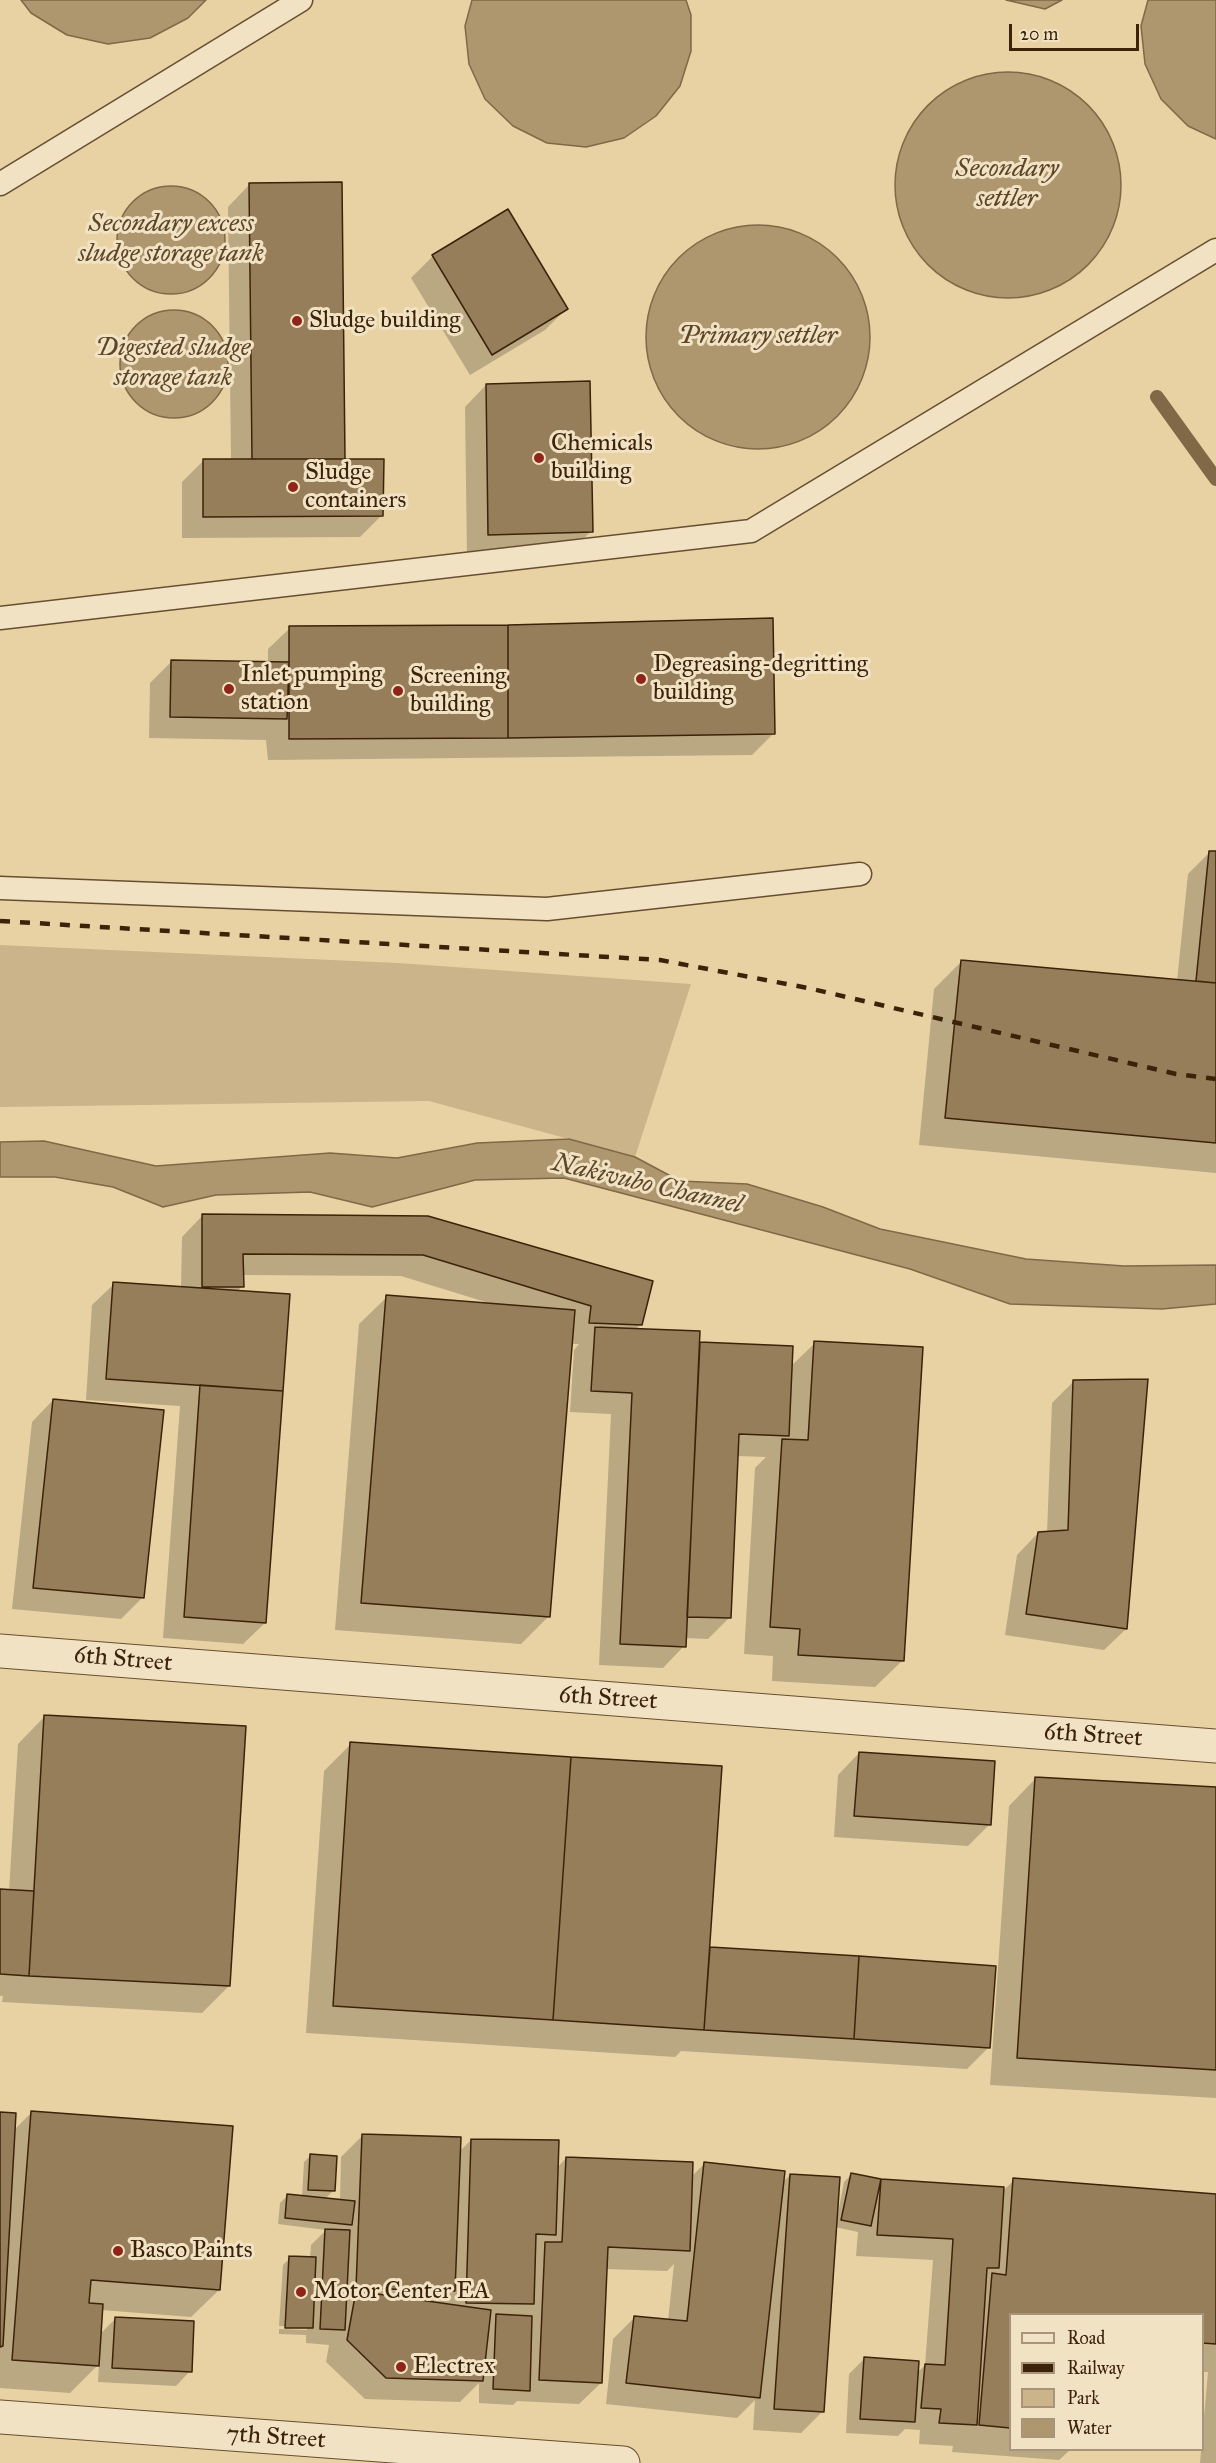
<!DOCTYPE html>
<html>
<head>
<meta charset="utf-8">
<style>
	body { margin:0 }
	#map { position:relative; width:1216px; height:2463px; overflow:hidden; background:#e8d2a3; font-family:"IM FELL Great Primer",serif }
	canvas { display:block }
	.legend { position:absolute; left:1009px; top:2313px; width:195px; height:138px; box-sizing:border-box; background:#f0e2c3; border:2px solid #a89579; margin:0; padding:8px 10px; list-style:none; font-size:18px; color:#3d220a }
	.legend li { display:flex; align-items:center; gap:12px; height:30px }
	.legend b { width:30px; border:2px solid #a89579 }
	.scale { position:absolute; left:1009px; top:24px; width:130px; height:27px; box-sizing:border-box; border:3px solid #3d220a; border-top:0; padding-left:8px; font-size:18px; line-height:21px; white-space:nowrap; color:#3d220a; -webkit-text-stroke:4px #f0e2c3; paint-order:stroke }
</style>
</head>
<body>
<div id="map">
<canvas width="1216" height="2463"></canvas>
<ul class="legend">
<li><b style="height:8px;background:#f0e2c3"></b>Road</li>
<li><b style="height:8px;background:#3d220a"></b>Railway</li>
<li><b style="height:16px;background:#cbb489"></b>Park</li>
<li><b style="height:16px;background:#ae966f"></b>Water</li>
</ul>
<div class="scale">20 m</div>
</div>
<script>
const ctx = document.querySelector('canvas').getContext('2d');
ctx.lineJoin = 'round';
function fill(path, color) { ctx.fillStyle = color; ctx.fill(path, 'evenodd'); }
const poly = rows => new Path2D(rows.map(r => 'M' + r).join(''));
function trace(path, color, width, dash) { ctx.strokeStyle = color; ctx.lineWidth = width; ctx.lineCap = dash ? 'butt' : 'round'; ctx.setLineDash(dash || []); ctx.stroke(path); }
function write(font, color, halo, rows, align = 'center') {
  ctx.font = font + ' "IM FELL Great Primer",serif'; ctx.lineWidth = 6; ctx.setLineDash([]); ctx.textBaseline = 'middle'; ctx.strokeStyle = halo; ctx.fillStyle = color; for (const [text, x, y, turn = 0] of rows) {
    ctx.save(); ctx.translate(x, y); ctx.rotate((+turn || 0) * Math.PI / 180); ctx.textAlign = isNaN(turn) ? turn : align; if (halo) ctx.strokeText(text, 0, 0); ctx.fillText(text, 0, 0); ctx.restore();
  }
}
fill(poly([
	[0,945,398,963,691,984,635,1157,429,1101,0,1107]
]), '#cbb489');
const water = poly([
	[21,0,206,0,188,18,150,38,108,44,67,35,31,13,21,0],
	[472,0,686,0,691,15,691,51,680,86,656,116,624,138,586,147,547,143,513,126,485,99,469,64,465,26,472,0],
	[1006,0,1062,0,1045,9,1006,0],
	[1148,0,1216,0,1216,139,1188,126,1161,99,1145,64,1141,26,1148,0],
	'895 185a113 113 0 1 1 226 0a113 113 0 1 1-226 0Z',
	'117 240a54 54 0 1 1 108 0a54 54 0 1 1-108 0Z',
	'646 337a112 112 0 1 1 224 0a112 112 0 1 1-224 0Z',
	'120 364a54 54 0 1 1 108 0a54 54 0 1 1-108 0Z',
	[569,1139,635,1157,680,1181,747,1184,823,1207,880,1229,1026,1259,1124,1266,1216,1265,1216,1304,1162,1309,1010,1304,910,1269,564,1178,475,1180,372,1207,310,1192,216,1195,163,1207,113,1187,55,1177,0,1177,0,1142,44,1141,156,1166,330,1153,397,1158,477,1143,569,1139]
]);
fill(water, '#ae966f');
trace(water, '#816847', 1.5);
fill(poly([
	[249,185,344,460,382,515,360,537,182,538,182,482,204,460,231,460,228,207],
	[433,256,566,309,545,330,470,375,411,278],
	[486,385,591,531,570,553,467,556,465,407],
	[290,628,774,733,752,755,268,760,266,740,149,738,150,683,172,661,268,663,268,649],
	[1210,852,1216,853,1216,1173,919,1145,934,989,962,961,1177,981,1188,874],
	[203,1215,428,1217,641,1324,635,1330,698,1344,791,1348,790,1367,815,1343,903,1660,875,1687,772,1681,773,1656,744,1654,755,1468,766,1457,737,1456,729,1618,708,1639,684,1638,684,1646,663,1668,599,1665,611,1414,570,1412,574,1350,579,1344,571,1344,549,1616,521,1644,335,1630,359,1324,387,1297,492,1304,401,1276,242,1275,242,1286,237,1292,265,1623,243,1644,163,1638,180,1406,86,1400,92,1305,114,1284,181,1288,182,1237],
	[1074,1381,1126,1629,1104,1650,1005,1635,1017,1555,1038,1533,1047,1533,1052,1403],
	[53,1400,142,1598,121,1619,12,1609,32,1422],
	[45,1716,229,1986,202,2013,2,2002,3,1996,0,1996,0,1890,9,1891,18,1744],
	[351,1744,708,1951,710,1949,989,2047,967,2069,681,2051,675,2057,306,2033,324,1771],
	[859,1753,990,1824,968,1846,834,1837,838,1775],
	[1036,1778,1216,1789,1216,2098,990,2085,1009,1806],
	[0,2113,13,2131,31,2113,219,2290,191,2317,101,2310,99,2335,115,2319,190,2371,176,2386,98,2382,99,2364,70,2393,0,2388],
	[363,2135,459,2152,471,2140,557,2168,566,2158,691,2177,705,2163,782,2183,790,2175,838,2213,844,2182,851,2175,881,2180,1003,2188,1003,2191,1014,2180,1216,2195,1216,2463,1200,2463,1208,2372,1202,2372,1202,2314,1010,2314,1010,2450,1070,2450,1059,2460,952,2452,953,2446,919,2444,920,2430,905,2429,898,2436,846,2433,849,2374,864,2359,916,2374,925,2365,933,2260,856,2256,858,2232,835,2227,823,2411,801,2433,753,2430,755,2400,737,2418,606,2404,613,2339,635,2317,668,2321,674,2264,667,2271,606,2269,601,2383,579,2404,517,2401,513,2405,479,2403,479,2383,460,2402,365,2399,326,2362,329,2345,306,2343,306,2335,279,2334,279,2329,307,2330,307,2327,279,2326,283,2265,290,2258,310,2259,311,2245,326,2230,278,2224,280,2203,288,2195,302,2197,304,2162,311,2155,334,2190,325,2199,340,2201,341,2157]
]), '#0003');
trace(poly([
	[1157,397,1216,479]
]), '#816847', 14);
const building = poly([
	[342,182,345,459,252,459,249,183,342,182],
	[508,209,568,309,492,355,432,255,508,209],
	[590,381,593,532,488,535,486,384,590,381],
	[203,459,384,459,383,516,203,517,203,459],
	[773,618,775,734,508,738,508,625,773,618],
	[508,625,508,738,289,739,289,626,508,625],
	[171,660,289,662,287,719,170,717,171,660],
	[1209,851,1216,851,1216,983,1196,981,1209,851],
	[961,960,1216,983,1216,1143,945,1118,961,960],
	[202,1214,428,1216,653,1281,642,1325,589,1323,591,1306,423,1255,243,1254,244,1287,202,1287,202,1214],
	[113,1282,290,1294,283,1391,106,1379,113,1282],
	[386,1295,575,1310,550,1617,361,1603,386,1295],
	[595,1327,700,1331,686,1647,620,1644,632,1393,591,1391,595,1327],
	[814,1341,923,1347,904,1661,798,1655,800,1629,770,1627,782,1439,808,1440,814,1341],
	[700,1342,793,1346,789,1436,739,1434,731,1618,687,1617,700,1342],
	[1148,1379,1127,1629,1026,1614,1038,1532,1068,1530,1073,1380,1148,1379],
	[200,1385,283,1391,266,1623,184,1617,200,1385],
	[53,1399,164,1410,144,1598,33,1588,53,1399],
	[44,1715,246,1726,230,1986,29,1976,44,1715],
	[350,1742,571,1757,553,2020,333,2006,350,1742],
	[859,1752,995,1761,991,1825,854,1816,859,1752],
	[571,1757,722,1766,704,2030,553,2020,571,1757],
	[1035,1777,1216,1787,1216,2070,1017,2058,1035,1777],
	[0,1889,34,1891,29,1976,0,1974,0,1889],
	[710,1947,859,1956,854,2039,704,2030,710,1947],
	[859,1956,996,1966,990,2048,854,2039,859,1956],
	[31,2111,233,2126,220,2290,91,2280,89,2303,103,2304,99,2366,12,2360,31,2111],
	[0,2112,16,2113,3,2346,0,2347,0,2112],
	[362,2134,461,2137,455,2291,356,2288,362,2134],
	[471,2139,559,2140,556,2235,536,2234,534,2304,466,2303,471,2139],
	[310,2154,337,2156,335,2191,308,2190,310,2154],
	[566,2157,693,2162,690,2251,608,2247,602,2383,539,2380,545,2242,562,2242,566,2157],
	[704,2162,785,2171,760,2398,626,2383,634,2316,687,2321,704,2162],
	[851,2173,881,2179,871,2226,841,2220,851,2173],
	[790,2174,840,2177,824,2412,774,2409,790,2174],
	[1013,2178,1216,2194,1216,2344,1202,2343,1202,2314,1010,2314,1010,2428,979,2425,992,2273,1006,2275,1013,2178],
	[881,2179,1004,2187,999,2268,987,2268,977,2425,939,2423,941,2409,921,2408,925,2364,945,2365,953,2239,877,2235,881,2179],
	[287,2194,355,2201,352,2225,285,2218,287,2194],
	[325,2229,350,2230,345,2330,320,2329,325,2229],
	[289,2256,316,2257,313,2328,285,2328,289,2256],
	[356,2291,491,2310,483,2381,386,2378,347,2340,356,2291],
	[496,2314,532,2316,530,2391,493,2389,496,2314],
	[115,2317,194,2321,192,2372,112,2368,115,2317],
	[864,2357,919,2361,915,2422,860,2419,864,2357]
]);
fill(building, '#967e5a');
trace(building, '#3d220a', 1.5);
const service = poly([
	[0,184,301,0],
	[0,618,751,531,1216,250],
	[0,888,547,909,860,874]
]);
const minor = poly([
	[0,1651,1216,1746]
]);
const tertiary = poly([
	[0,2417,623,2463]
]);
trace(service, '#684e30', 25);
trace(minor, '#684e30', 35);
trace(tertiary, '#684e30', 35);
trace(service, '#f0e2c3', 22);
trace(minor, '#f0e2c3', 33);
trace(tertiary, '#f0e2c3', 33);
trace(poly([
	[0,921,660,960,808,988,1176,1074,1216,1079]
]), '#3d220a', 4.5, [10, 10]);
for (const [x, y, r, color] of [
	[297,321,6,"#8f2418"],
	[539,458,6,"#8f2418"],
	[293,487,6,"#8f2418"],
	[641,679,6,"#8f2418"],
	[229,689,6,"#8f2418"],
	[398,691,6,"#8f2418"],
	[118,2251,6,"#8f2418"],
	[301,2292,6,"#8f2418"],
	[401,2367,6,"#8f2418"]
]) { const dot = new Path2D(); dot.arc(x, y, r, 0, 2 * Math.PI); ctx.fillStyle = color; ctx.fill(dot); trace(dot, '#f0e2c3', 2); }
write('24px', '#3d220a', '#f0e2c3', [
	["Sludge building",309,321],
	["Chemicals",551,444],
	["building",551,472],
	["Sludge",305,473],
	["containers",305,501],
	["Degreasing-degritting",653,665],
	["building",653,693],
	["Inlet pumping",241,675],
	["station",241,703],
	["Screening",410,677],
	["building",410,705],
	["Basco Paints",130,2251],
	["Motor Center EA",313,2292],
	["Electrex",413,2367]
], 'left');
write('24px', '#3d220a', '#f0e2c3', [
	["6th Street",123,1660,5],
	["6th Street",608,1699,4],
	["6th Street",1093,1736,4],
	["7th Street",276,2438,4]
]);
write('italic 26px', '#5f4528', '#f0e2c3', [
	["Secondary",1007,170],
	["settler",1007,200],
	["Secondary excess",171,225],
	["sludge storage tank",171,255],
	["Primary settler",758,337],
	["Digested sludge",173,349],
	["storage tank",173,379],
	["Nakivubo Channel",647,1185,13]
]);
</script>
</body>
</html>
